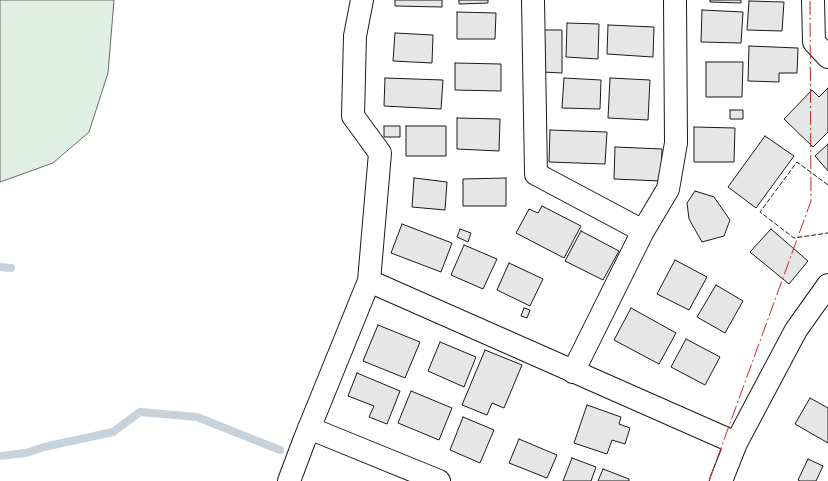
<!DOCTYPE html>
<html>
<head>
<meta charset="utf-8">
<style>
	body { margin:0 }
	canvas { display:block; background:#fff }
</style>
</head>
<body>
<canvas width="828" height="481"></canvas>
<script>
const ctx = document.querySelector('canvas').getContext('2d');
ctx.lineJoin = 'round';
function fill(path, color) { ctx.fillStyle = color; ctx.fill(path, 'evenodd'); }
const poly = rows => new Path2D(rows.map(r => 'M' + r).join(''));
function trace(path, color, width, dash) { ctx.strokeStyle = color; ctx.lineWidth = width; ctx.lineCap = dash ? 'butt' : 'round'; ctx.setLineDash(dash || []); ctx.stroke(path); }
const green = poly([
	[0,0,114,0,108,73,89,132,53,163,0,182,0,0]
]);
fill(green, '#e0efe3');
trace(green, '#6a6a6a', 1);
trace(poly([
	[0,267,11,268],
	[0,456,26,453,44,447,113,432,140,412,197,417,280,450]
]), '#c6d2dc', 8);
const building = poly([
	[395,0,442,0,442,7,395,6,395,0],
	[459,0,488,0,488,3,459,4,459,0],
	[710,0,741,0,741,3,710,2,710,0],
	[749,1,784,2,782,31,747,30,749,1],
	[702,10,743,12,741,43,701,42,702,10],
	[457,12,496,13,495,39,457,39,457,12],
	[567,23,599,24,598,59,566,57,567,23],
	[608,25,654,27,653,57,607,54,608,25],
	[544,30,562,30,562,73,543,72,544,30],
	[395,33,433,35,432,63,393,61,395,33],
	[749,46,798,48,797,73,779,73,779,82,748,81,749,46],
	[706,62,743,62,742,97,706,97,706,62],
	[455,63,501,64,501,91,455,90,455,63],
	[385,78,443,80,441,109,384,106,385,78],
	[564,78,601,80,600,109,562,108,564,78],
	[610,78,650,80,648,120,608,118,610,78],
	[828,88,828,132,813,147,784,119,812,90,819,97,828,88],
	[730,110,743,110,743,119,730,119,730,110],
	[457,118,500,119,499,151,457,149,457,118],
	[384,126,400,126,400,137,384,137,384,126],
	[406,126,446,126,446,156,406,156,406,126],
	[694,127,735,128,734,162,694,162,694,127],
	[550,130,607,132,605,164,549,162,550,130],
	[765,136,794,156,756,208,728,187,765,136],
	[828,144,828,171,815,156,828,144],
	[615,147,662,149,661,181,614,179,615,147],
	[414,178,447,182,445,210,412,207,414,178],
	[506,178,506,206,463,206,463,179,506,178],
	[695,191,714,197,730,220,724,236,702,242,689,219,687,203,695,191],
	[542,206,581,226,564,258,516,233,529,209,538,213,542,206],
	[402,224,452,243,441,272,391,253,402,224],
	[460,229,471,233,468,242,457,237,460,229],
	[771,229,808,261,789,284,750,252,771,229],
	[581,231,619,251,603,280,565,261,581,231],
	[464,245,497,259,483,289,451,275,464,245],
	[675,260,707,277,689,310,657,294,675,260],
	[509,263,543,279,530,306,497,290,509,263],
	[716,285,743,301,725,333,697,317,716,285],
	[524,308,530,310,527,318,521,316,524,308],
	[631,308,676,333,659,364,614,340,631,308],
	[378,325,420,342,405,378,363,361,378,325],
	[686,339,720,357,705,385,671,367,686,339],
	[440,342,476,357,464,387,428,371,440,342],
	[485,350,522,365,504,408,492,403,487,415,462,405,485,350],
	[357,373,400,391,387,424,369,417,374,406,348,396,357,373],
	[411,391,452,408,439,440,398,423,411,391],
	[810,398,828,408,828,443,795,424,810,398],
	[587,405,621,417,619,424,630,428,625,444,612,440,607,454,574,443,587,405],
	[463,417,494,430,480,463,450,450,463,417],
	[519,439,557,455,547,478,509,463,519,439],
	[572,458,596,467,591,481,563,481,572,458],
	[808,459,823,466,816,481,800,481,798,480,808,459],
	[603,469,629,479,629,481,598,481,603,469]
]);
fill(building, '#e6e6e6');
trace(building, '#1a1a1a', 1);
const minor = poly([
	[533,0,536,174,643,231],
	[813,0,814,42,828,57],
	[369,281,736,443],
	[573,372,643,231,668,189,676,143,675,0],
	[309,428,439,481],
	[289,481,304,441,369,281,380,153,353,116,355,36,362,0],
	[721,481,736,443,796,330,828,285]
]);
trace(minor, '#1a1a1a', 24);
trace(minor, '#fff', 22);
trace(poly([
	[828,185,797,162,760,212,794,238,828,233]
]), '#1a1a1a', 1, [5, 2]);
trace(poly([
	[709,481,811,201,810,0]
]), '#c62828', 1, [14, 3, 2, 3]);
</script>
</body>
</html>
